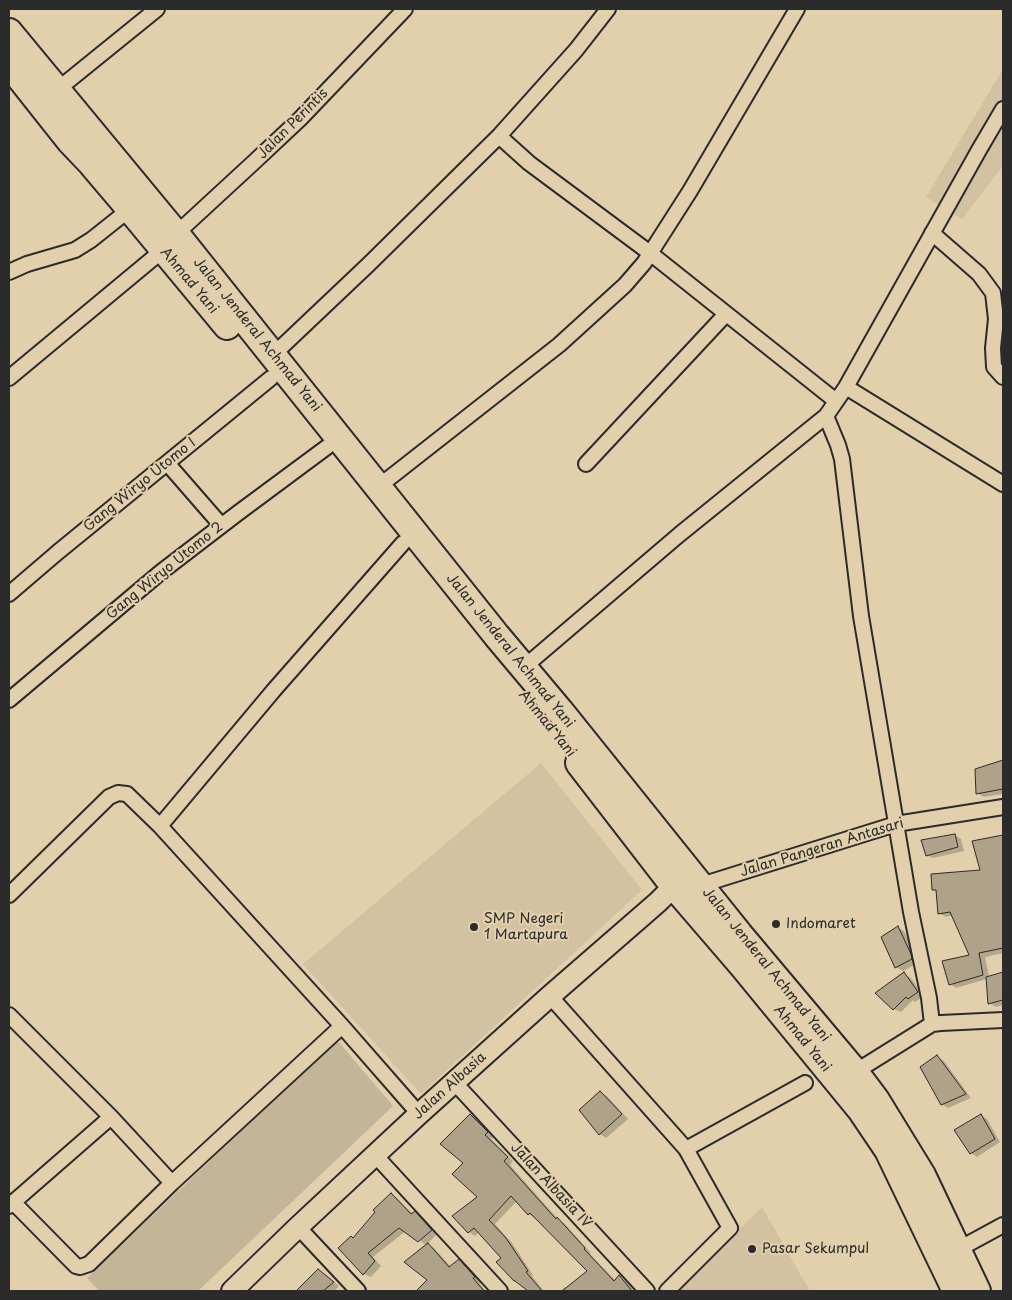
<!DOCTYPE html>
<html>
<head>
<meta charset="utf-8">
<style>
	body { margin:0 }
	#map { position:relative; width:1012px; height:1300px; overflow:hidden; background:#e2d0ad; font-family:"Playpen Sans",sans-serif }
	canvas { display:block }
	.frame { position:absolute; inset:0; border:10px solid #2b2b2b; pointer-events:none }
</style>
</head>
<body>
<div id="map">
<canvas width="1012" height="1300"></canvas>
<div class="frame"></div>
</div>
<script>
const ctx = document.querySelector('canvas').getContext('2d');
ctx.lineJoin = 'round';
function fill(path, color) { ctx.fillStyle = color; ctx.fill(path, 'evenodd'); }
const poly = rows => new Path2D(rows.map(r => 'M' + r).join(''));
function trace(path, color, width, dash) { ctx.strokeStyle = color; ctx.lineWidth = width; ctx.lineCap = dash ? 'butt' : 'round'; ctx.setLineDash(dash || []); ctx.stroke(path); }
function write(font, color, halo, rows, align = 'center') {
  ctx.font = font + ' "Playpen Sans",sans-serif'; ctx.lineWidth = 4; ctx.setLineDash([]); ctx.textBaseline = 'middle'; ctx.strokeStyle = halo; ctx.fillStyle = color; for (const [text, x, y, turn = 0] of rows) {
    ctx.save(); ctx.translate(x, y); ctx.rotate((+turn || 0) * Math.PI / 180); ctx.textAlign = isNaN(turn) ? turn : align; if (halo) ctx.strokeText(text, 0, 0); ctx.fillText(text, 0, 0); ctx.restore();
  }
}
fill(poly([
	[1003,69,1003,166,962,219,926,197],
	[541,763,642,890,421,1094,303,964],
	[762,1207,810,1291,675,1291]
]), '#d3c2a2');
fill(poly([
	[337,1040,393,1106,198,1291,99,1291,87,1278]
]), '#c4b598');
fill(poly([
	[1003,761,1003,794,984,797,977,793,976,770],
	[955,835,961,839,964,851,933,858,927,855],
	[1003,836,1003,953,985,957,989,977,1003,973,1003,1005,996,1007,989,1003,987,979,956,988,950,984,971,956,953,915,946,917,939,913,938,892,933,890,981,871,973,842],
	[898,928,904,931,917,958,918,963,903,971,896,967],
	[904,974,911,978,924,996,915,1002,913,1000,901,1012,894,1009],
	[937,1057,944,1061,971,1098,948,1108,941,1104],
	[600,1093,607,1096,628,1119,606,1138,600,1134],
	[981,1115,987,1119,1000,1142,977,1157,971,1153],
	[471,1116,477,1119,494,1136,491,1139,513,1161,510,1165,558,1219,564,1223,591,1253,590,1254,616,1281,619,1277,626,1281,635,1291,561,1291,565,1287,567,1289,589,1271,535,1218,528,1214,517,1201,495,1224,512,1243,533,1275,532,1276,544,1291,530,1291,522,1285,503,1258,479,1232,475,1236,469,1232,479,1197,465,1163],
	[391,1194,397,1198,413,1214,415,1213,421,1216,437,1234,427,1244,434,1248,451,1267,459,1261,465,1264,481,1281,479,1283,486,1291,418,1291,429,1280,426,1245,406,1231,373,1257,381,1266,371,1277,364,1274,353,1239],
	[318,1271,325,1274,339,1286,334,1291,298,1291]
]), '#0003');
const building = poly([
	[1003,760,1003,789,976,794,975,769,1003,760],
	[955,834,958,847,926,856,921,840,955,834],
	[1003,835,1003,948,979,953,983,975,949,985,942,961,969,955,950,912,938,914,936,890,932,890,931,874,980,870,972,841,1003,835],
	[898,926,911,954,912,959,895,968,881,937,898,926],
	[904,972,918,992,908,999,906,997,893,1010,875,993,904,972],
	[1003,972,1003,1000,988,1004,986,977,1003,972],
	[937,1055,966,1094,941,1105,920,1067,937,1055],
	[600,1091,622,1114,599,1135,579,1110,600,1091],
	[470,1114,488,1132,485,1135,508,1157,504,1161,556,1219,557,1217,585,1248,584,1249,614,1281,619,1275,632,1291,562,1291,587,1271,530,1213,528,1215,511,1196,489,1220,506,1238,528,1271,526,1272,542,1291,528,1291,515,1281,514,1281,496,1262,501,1258,474,1228,468,1233,452,1216,477,1197,452,1174,463,1163,440,1144,470,1114],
	[981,1114,995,1139,970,1154,954,1130,981,1114],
	[391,1193,411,1214,415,1211,432,1230,418,1242,399,1228,368,1253,375,1261,363,1275,338,1248,351,1236,353,1238,375,1212,373,1210,391,1193],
	[428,1243,449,1267,459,1259,475,1277,473,1278,484,1291,416,1291,427,1280,404,1262,428,1243],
	[318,1269,334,1282,323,1291,296,1291,318,1269]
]);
fill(building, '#afa289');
trace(building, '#2b2b2b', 1);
const street = poly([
	[57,90,157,9],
	[499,136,529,163,650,253,836,401],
	[932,233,979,274,993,293,996,319,993,348,994,367,1003,377],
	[176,234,253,163,300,119,405,9],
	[9,272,27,264,75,250,91,240,130,209],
	[273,355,368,265,499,136,576,50,608,9],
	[9,378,163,250],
	[846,387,1003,484],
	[826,416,838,445,842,459,861,616,911,912,929,998,932,1024,941,1023,1003,1020],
	[167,463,221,525],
	[586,464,726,314],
	[378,487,559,345,625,285,644,263,690,191,797,9],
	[9,594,58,552,271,378],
	[523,668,680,534,826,416,846,387,979,150,1003,109],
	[9,700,161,572,238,513,327,447],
	[160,826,274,690,403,543],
	[701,885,896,824,1003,807],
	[9,895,109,797,118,793,127,794,160,826,342,1026,419,1114],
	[550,996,686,1149,730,1228,667,1291],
	[9,1015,111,1117,172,1183],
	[855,1072,932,1024],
	[454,1082,647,1291],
	[686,1149,805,1083],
	[375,1155,500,1291],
	[13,1202,76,1266,80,1267,89,1264,172,1183,342,1026],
	[9,1206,111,1117],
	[298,1227,358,1291],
	[957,1250,1003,1225]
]);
const secondary = poly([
	[232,1291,298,1227,419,1114,550,996,658,902,674,886]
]);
const highway = poly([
	[9,32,176,234,497,636,560,711,739,934,855,1072,876,1100,922,1175,977,1291],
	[9,64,70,141,91,163,130,209,227,326],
	[579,763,674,886,742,965,861,1110,888,1150,956,1291]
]);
trace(street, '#2b2b2b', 18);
trace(secondary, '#2b2b2b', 24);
trace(highway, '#2b2b2b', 30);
trace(street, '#e2d0ad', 14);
trace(secondary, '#e2d0ad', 20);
trace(highway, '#e2d0ad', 26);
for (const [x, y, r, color] of [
	[776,924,5,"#2b2b2b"],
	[474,927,5,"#2b2b2b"],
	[752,1249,5,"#2b2b2b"]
]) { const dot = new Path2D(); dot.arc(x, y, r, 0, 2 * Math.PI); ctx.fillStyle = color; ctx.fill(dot); trace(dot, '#e2d0ad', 2); }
write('14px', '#2b2b2b', '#e2d0ad', [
	["Jalan Perintis",293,124,-45],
	["Ahmad Yani",189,281,50],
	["Jalan Jenderal Achmad Yani",257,335,51],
	["Gang Wiryo Utomo I",140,485,-39],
	["Gang Wiryo Utomo 2",165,571,-39],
	["Jalan Jenderal Achmad Yani",510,651,51],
	["Ahmad Yani",547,724,51],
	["Jalan Pangeran Antasari",822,848,-17],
	["Jalan Jenderal Achmad Yani",766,965,51],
	["Ahmad Yani",802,1039,51],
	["Jalan Albasia",450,1086,-42],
	["Jalan Albasia IV",551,1186,47]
]);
write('14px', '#2b2b2b', '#e2d0ad', [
	["SMP Negeri",484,919],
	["1 Martapura",484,935],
	["Indomaret",786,924],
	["Pasar Sekumpul",762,1249]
], 'left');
</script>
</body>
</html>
